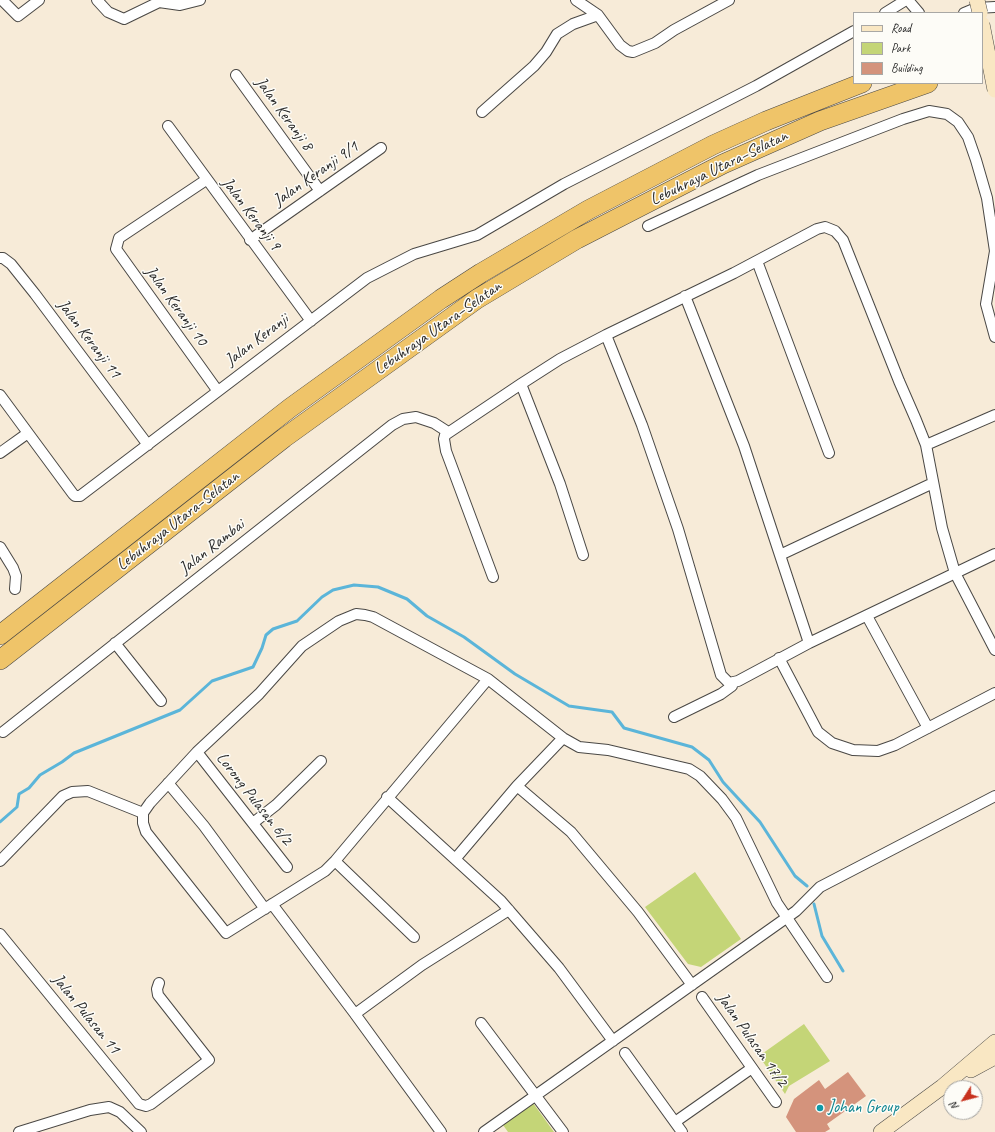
<!DOCTYPE html>
<html>
<head>
<meta charset="utf-8">
<style>
	body { margin:0 }
	#map { position:relative; width:995px; height:1132px; overflow:hidden; background:#f7ebd8; font-family:Caveat,sans-serif }
	canvas { display:block }
	.legend { position:absolute; left:853px; top:12px; width:130px; height:72px; box-sizing:border-box; background:#fdfcf7; border:1px solid #a9a8a5; margin:0; padding:5px 7px; list-style:none; font-size:12px; color:#2b2b2b }
	.legend li { display:flex; align-items:center; gap:8px; height:20px }
	.legend b { width:20px; border:1px solid #a9a8a5 }
	.north { position:absolute; left:943px; top:1080px; width:40px; height:40px; box-sizing:border-box; background:#fdfcf7; border:1px solid #a9a8a5; border-radius:50%; rotate:234deg; font-size:11px; font-weight:700; line-height:16px; text-align:center; color:#2b2b2b }
	.north::after { content:''; display:block; margin:auto; width:14px; height:18px; background:#c8321e; clip-path:polygon(50% 0,100% 100%,50% 72%,0 100%) }
</style>
</head>
<body>
<div id="map">
<canvas width="995" height="1132"></canvas>
<ul class="legend">
<li><b style="height:5px;background:#f9e7c3"></b>Road</li>
<li><b style="height:11px;background:#c4d577"></b>Park</li>
<li><b style="height:11px;background:#d4937c"></b>Building</li>
</ul>
<div class="north">N</div>
</div>
<script>
const ctx = document.querySelector('canvas').getContext('2d');
ctx.lineJoin = 'round';
function fill(path, color) { ctx.fillStyle = color; ctx.fill(path, 'evenodd'); }
const poly = rows => new Path2D(rows.map(r => 'M' + r).join(''));
function trace(path, color, width, dash) { ctx.strokeStyle = color; ctx.lineWidth = width; ctx.lineCap = dash ? 'butt' : 'round'; ctx.setLineDash(dash || []); ctx.stroke(path); }
function write(font, color, halo, rows, align = 'center') {
  ctx.font = font + ' Caveat,sans-serif'; ctx.lineWidth = 3; ctx.setLineDash([]); ctx.textBaseline = 'middle'; ctx.strokeStyle = halo; ctx.fillStyle = color; for (const [text, x, y, turn = 0] of rows) {
    ctx.save(); ctx.translate(x, y); ctx.rotate((+turn || 0) * Math.PI / 180); ctx.textAlign = isNaN(turn) ? turn : align; if (halo) ctx.strokeText(text, 0, 0); ctx.fillText(text, 0, 0); ctx.restore();
  }
}
fill(poly([
	[695,872,741,939,701,967,688,964,645,907],
	[804,1024,830,1061,789,1086,785,1094,759,1056],
	[533,1103,554,1132,508,1132,503,1125]
]), '#c4d577');
trace(poly([
	[0,822,17,807,19,794,29,788,40,775,62,762,74,753,180,710,212,681,253,667,262,648,266,635,273,629,297,621,322,597,333,590,354,585,378,587,407,599,427,616,464,637,515,674,569,706,612,712,624,728,692,747,709,760,723,782,760,822,795,876,807,886],
	[814,904,822,936,843,971]
]), '#5bb5d9', 3);
fill(poly([
	[848,1072,866,1096,827,1124,830,1129,825,1132,796,1132,786,1117,794,1099,819,1080,825,1089]
]), '#d4937c');
const street = poly([
	[2,0,18,16,39,0],
	[97,0,108,12,124,19,159,2,180,5,200,0],
	[576,0,598,15,620,45,628,51,633,52,655,43,674,30,729,0],
	[908,0,919,13],
	[885,13,906,0],
	[964,13,976,8,995,7],
	[236,75,320,191],
	[482,112,534,66,546,52,557,34,573,24,598,15],
	[168,126,311,321],
	[206,180,119,238,116,249,217,390],
	[648,226,758,175,903,119,929,111,947,114,958,122,968,137,976,160,987,198,995,251,986,304,995,337],
	[250,240,381,148],
	[0,258,3,258,11,264,35,294,148,445],
	[757,261,829,453],
	[685,296,744,446,809,643],
	[606,335,642,425,678,529,721,675,729,683,738,681,809,643,995,554],
	[521,384,560,484,583,555],
	[0,395,73,494,75,496,80,496,367,278,414,254,477,235,564,184,756,86,854,31],
	[926,445,995,415],
	[0,453,28,433],
	[0,547,13,568,16,576,15,589],
	[780,555,933,483],
	[493,577,446,451,444,439,445,435,521,384,560,359,606,335,734,273,817,229,825,227,835,231,843,240,899,381,916,420,926,445,942,528,955,573,995,650],
	[867,616,928,728],
	[115,643,161,701],
	[779,658,818,732,832,743,853,750,878,751,895,745,995,693],
	[488,679,335,861,325,871,226,933,146,832,143,823,143,813,150,803,197,752,259,694,302,646,339,621,356,614,365,615,373,617,488,679,563,738,579,747,608,750,689,769,700,776,722,799,736,818,777,903,827,977],
	[674,717,721,694,732,686,729,683],
	[3,732,392,425,403,419,416,417,434,423,448,432],
	[197,752,287,867],
	[168,783,204,826,265,909],
	[517,786,571,832,638,912,692,985],
	[387,797,501,901,559,968,613,1041],
	[253,823,276,805,321,761],
	[456,858,517,786,563,738],
	[0,861,63,796,72,792,88,791,143,813],
	[335,861,414,937],
	[272,904,355,1014,422,965,509,910],
	[0,934,139,1104,146,1106,151,1104,209,1060,158,995,157,989,159,983],
	[702,997,776,1102],
	[355,1014,441,1132],
	[481,1023,563,1132],
	[625,1053,682,1132],
	[675,1122,752,1068],
	[19,1132,90,1110,109,1107,120,1112,141,1132],
	[484,1132,796,911,820,887,995,796]
]);
const secondary = poly([
	[971,1070,995,1057],
	[881,1132,942,1087,995,1042]
]);
const highway = poly([
	[0,635,290,408,441,299,481,273,588,210,713,145,766,121,862,83],
	[0,660,284,438,477,299,577,239,723,164,820,121,928,83]
]);
trace(street, '#4a4845', 12);
trace(secondary, '#4a4845', 16);
trace(highway, '#4a4845', 20);
trace(street, '#fff', 10);
trace(secondary, '#f9e7c3', 15);
trace(highway, '#efc469', 19);
const secondaryBridge = poly([
	[977,0,980,13],
	[982,24,995,90]
]);
trace(secondaryBridge, '#4a4845', 16, []);
trace(secondaryBridge, '#f9e7c3', 15);
for (const [x, y, r, color] of [
	[820,1108,4,"#0f9aa8"]
]) { const dot = new Path2D(); dot.arc(x, y, r, 0, 2 * Math.PI); ctx.fillStyle = color; ctx.fill(dot); trace(dot, '#fdfcf7', 1.5); }
write('17px', '#2b2b2b', '#fdfcf7', [
	["Jalan Keranji 8",284,114,54],
	["Lebuhraya Utara–Selatan",719,168,-26],
	["Jalan Keranji 9/1",316,174,-35],
	["Jalan Keranji 9",251,214,53],
	["Jalan Keranji 10",176,306,54],
	["Lebuhraya Utara–Selatan",438,328,-35],
	["Jalan Keranji 11",89,339,53],
	["Jalan Keranji",257,340,-37],
	["Lebuhraya Utara–Selatan",178,521,-38],
	["Jalan Rambai",212,547,-38],
	["Lorong Pulasan 6/2",254,799,52],
	["Jalan Pulasan 11",86,1014,51],
	["Jalan Pulasan 17/2",752,1040,55]
]);
write('17px', '#0d838f', '#fdfcf7', [
	["Johan Group",828,1108]
], 'left');
</script>
</body>
</html>
